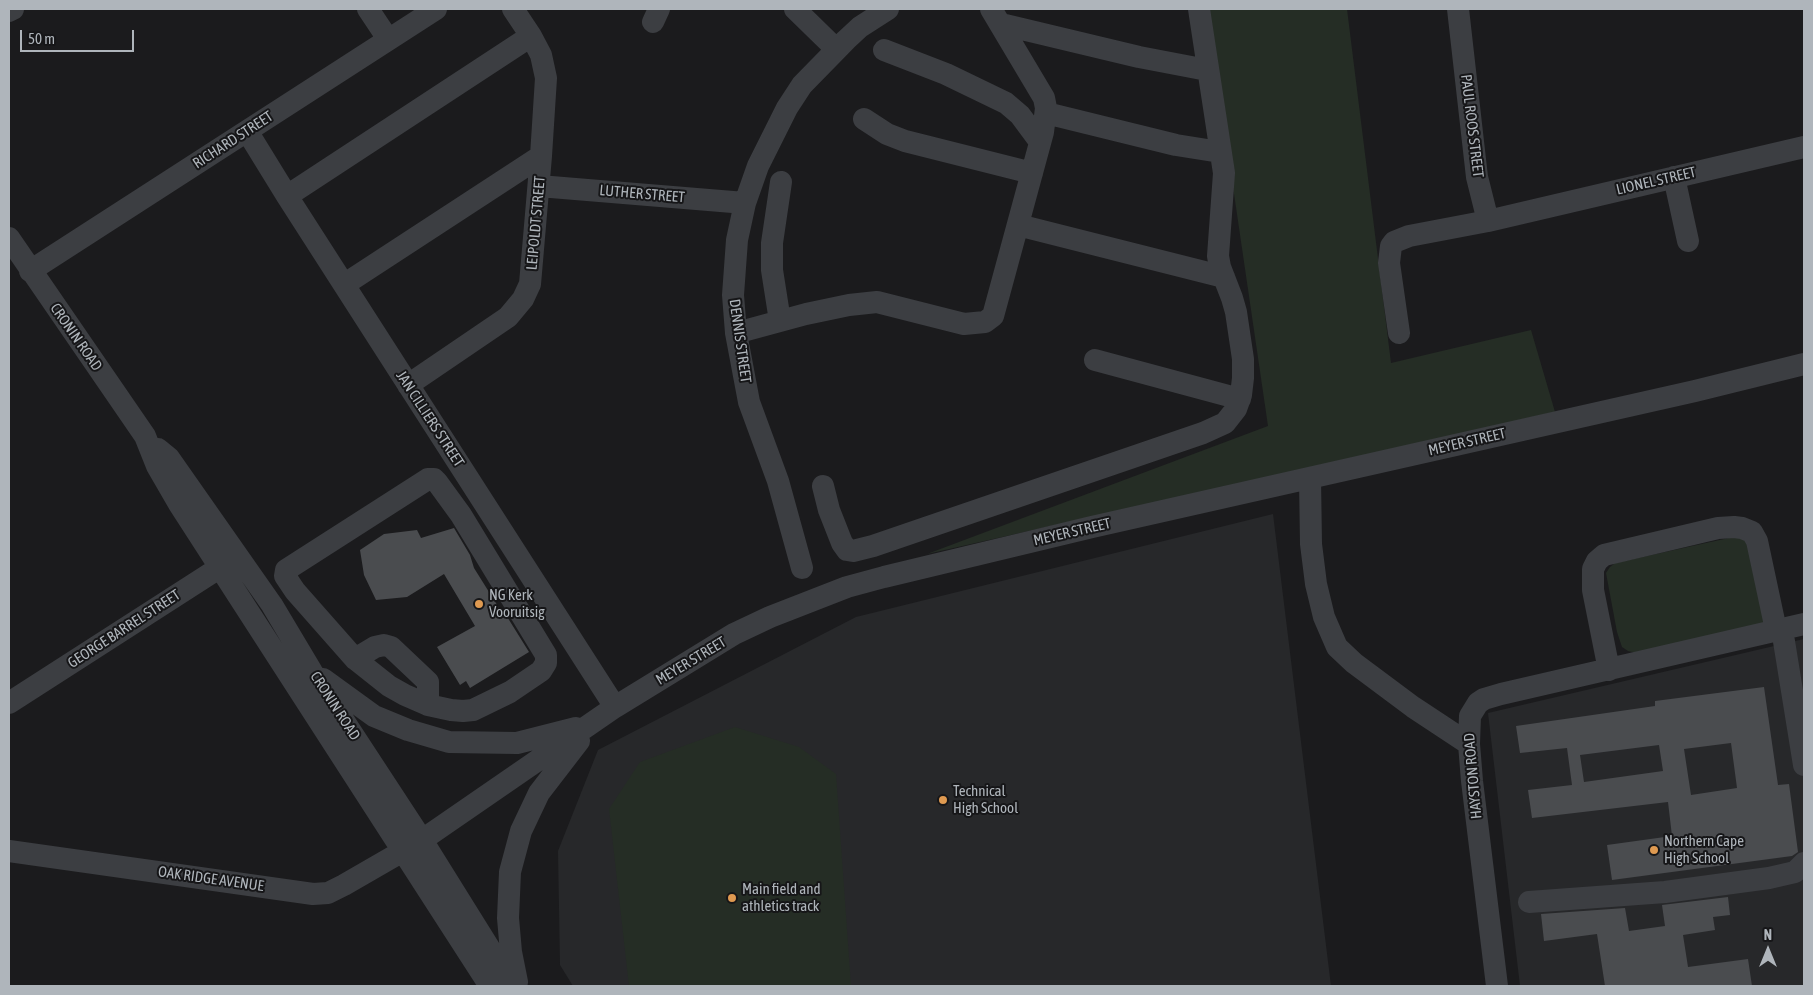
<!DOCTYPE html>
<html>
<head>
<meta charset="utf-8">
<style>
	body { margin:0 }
	#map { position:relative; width:1813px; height:995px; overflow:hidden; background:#1b1b1d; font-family:"Asap Condensed",sans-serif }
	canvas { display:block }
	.frame { position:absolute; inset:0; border:10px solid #afb5bb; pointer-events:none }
	.north { position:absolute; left:1743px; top:925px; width:50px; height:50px; -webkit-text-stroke:4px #161618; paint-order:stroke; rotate:0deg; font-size:14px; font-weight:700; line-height:20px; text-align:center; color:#afb5bb }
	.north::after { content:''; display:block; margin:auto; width:18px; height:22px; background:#afb5bb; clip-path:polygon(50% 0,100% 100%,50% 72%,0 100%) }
	.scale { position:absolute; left:20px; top:30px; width:114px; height:22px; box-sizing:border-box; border:2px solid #afb5bb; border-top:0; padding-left:6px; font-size:15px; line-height:18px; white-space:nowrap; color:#afb5bb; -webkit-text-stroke:4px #161618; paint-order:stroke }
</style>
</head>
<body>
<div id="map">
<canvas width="1813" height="995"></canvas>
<div class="frame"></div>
<div class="north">N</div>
<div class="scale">50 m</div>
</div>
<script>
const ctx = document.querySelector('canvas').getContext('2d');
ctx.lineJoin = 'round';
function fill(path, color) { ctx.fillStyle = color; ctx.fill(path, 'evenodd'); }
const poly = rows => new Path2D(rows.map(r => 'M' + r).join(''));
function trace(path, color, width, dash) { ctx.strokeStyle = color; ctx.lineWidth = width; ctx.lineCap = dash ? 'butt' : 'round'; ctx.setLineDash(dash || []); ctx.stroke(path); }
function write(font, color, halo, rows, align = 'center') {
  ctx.font = font + ' "Asap Condensed",sans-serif'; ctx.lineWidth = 4; ctx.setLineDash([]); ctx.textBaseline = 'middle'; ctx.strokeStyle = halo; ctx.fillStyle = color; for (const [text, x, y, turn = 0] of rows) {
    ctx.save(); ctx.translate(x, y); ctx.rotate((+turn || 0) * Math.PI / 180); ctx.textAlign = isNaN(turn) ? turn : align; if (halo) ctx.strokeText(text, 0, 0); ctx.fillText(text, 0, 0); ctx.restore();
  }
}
fill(poly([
	[1273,514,1331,986,573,986,560,965,558,851,598,750,856,617],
	[1804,639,1804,986,1520,986,1488,713]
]), '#27282a');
fill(poly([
	[1207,9,1347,9,1391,363,1531,330,1555,412,927,554,1268,426],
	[1747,534,1774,606,1761,626,1637,653,1628,651,1622,647,1617,632,1606,573,1610,567,1615,563],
	[735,727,799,747,836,774,851,986,629,986,609,809,640,762]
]), '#252d25');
fill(poly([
	[454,528,470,555,474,568,504,616,506,615,529,652,470,688,466,681,460,685,437,647,475,626,444,574,407,597,376,600,364,575,360,550,384,534,417,530,421,538],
	[1764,687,1778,785,1789,784,1798,852,1792,856,1612,880,1607,845,1672,836,1668,802,1532,818,1528,790,1572,785,1567,748,1520,753,1516,726,1655,706,1655,701],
	[1731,743,1737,788,1691,795,1684,749],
	[1659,745,1663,771,1584,782,1580,755],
	[1728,897,1730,915,1713,917,1715,930,1683,935,1688,967,1748,959,1752,986,1605,986,1597,934,1544,941,1541,914,1625,908,1629,931,1665,926,1662,905]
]), '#4a4c4f');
trace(poly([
	[368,9,388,39],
	[795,9,836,49],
	[1458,9,1477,177,1488,221,1804,147],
	[9,11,13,9],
	[653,22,659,9],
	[1001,24,1139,57,1207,70],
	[884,50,946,74,1006,103,1020,115,1040,142],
	[1046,113,1176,145,1220,152],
	[864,119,887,134,905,141,1032,173],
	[247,131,287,196,615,707],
	[1674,177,1688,241],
	[539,186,745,203],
	[287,196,531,36],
	[1018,225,1224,277],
	[9,238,145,436,157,466,179,504,490,986],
	[30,271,436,9],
	[345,284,541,156],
	[780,321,772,270,772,243,781,182],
	[736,333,806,314,849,305,877,302,964,324,985,322,993,316,1043,132,1046,108,1044,98,991,9],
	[1399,333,1389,263,1391,246,1394,242,1409,236,1488,221],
	[1095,360,1240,399],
	[408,385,508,317,523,299,530,284,541,156,546,78,541,55,531,36,513,9],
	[158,449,169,458,272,605,312,672,422,840,513,986],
	[1310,478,1311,544,1316,584,1324,617,1337,647,1354,663,1413,707,1469,744],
	[428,479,434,479,437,482,461,515,546,655,546,663,541,671,510,692,473,710,463,711,451,710,428,705,405,695,389,686,355,659,295,591,285,576,286,570,428,479],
	[823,486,829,510,842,543,847,550,853,551,873,546,1203,433,1225,423,1236,409,1241,395,1243,378,1243,359,1236,312,1232,298,1220,267,1218,256,1224,173,1199,9],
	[802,568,778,481,749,402,736,333,733,295,737,240,745,203,758,166,787,108,802,85,846,40,860,27,888,9],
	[1782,629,1804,765],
	[355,659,375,647,384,645,391,647,428,682,428,705],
	[1609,670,1593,590,1593,569,1597,561,1604,555,1718,528,1734,527,1742,528,1752,532,1757,541,1776,630],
	[323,679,374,716,408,730,449,742,517,743,576,728],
	[9,703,233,559],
	[9,851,313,894,328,893,344,885,422,840,615,707,734,634,770,617,847,587,884,577,1092,527,1695,391,1804,364],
	[1529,902,1665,892,1769,878,1795,872,1804,863],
	[517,982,511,952,508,918,510,872,521,831,539,793,579,741],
	[1497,986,1472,781,1469,744,1470,716,1478,703,1484,699,1501,694,1804,624]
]), '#3c3e42', 22);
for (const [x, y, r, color] of [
	[479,604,5,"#df9a51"],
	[943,800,5,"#df9a51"],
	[1654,850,5,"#df9a51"],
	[732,898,5,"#df9a51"]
]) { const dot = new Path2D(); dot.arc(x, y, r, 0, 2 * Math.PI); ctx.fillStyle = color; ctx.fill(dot); trace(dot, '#161618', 2); }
write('15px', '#afb5bb', '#161618', [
	["PAUL ROOS STREET",1472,126,83],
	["RICHARD STREET",233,140,-33],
	["LIONEL STREET",1656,181,-13],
	["LUTHER STREET",642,194,5],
	["LEIPOLDT STREET",536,223,-85],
	["CRONIN ROAD",76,337,55],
	["DENNIS STREET",740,341,82],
	["JAN CILLIERS STREET",430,419,57],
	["MEYER STREET",1467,442,-13],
	["MEYER STREET",1072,532,-13],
	["GEORGE BARREL STREET",124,629,-33],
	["MEYER STREET",691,661,-31],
	["CRONIN ROAD",335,706,57],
	["HAYSTON ROAD",1473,776,-95],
	["OAK RIDGE AVENUE",211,879,8]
]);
write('15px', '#afb5bb', '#161618', [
	["NG Kerk",489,595],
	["Vooruitsig",489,612],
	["Technical",953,791],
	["High School",953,808],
	["Northern Cape",1664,841],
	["High School",1664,858],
	["Main field and",742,889],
	["athletics track",742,906]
], 'left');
</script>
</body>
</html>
